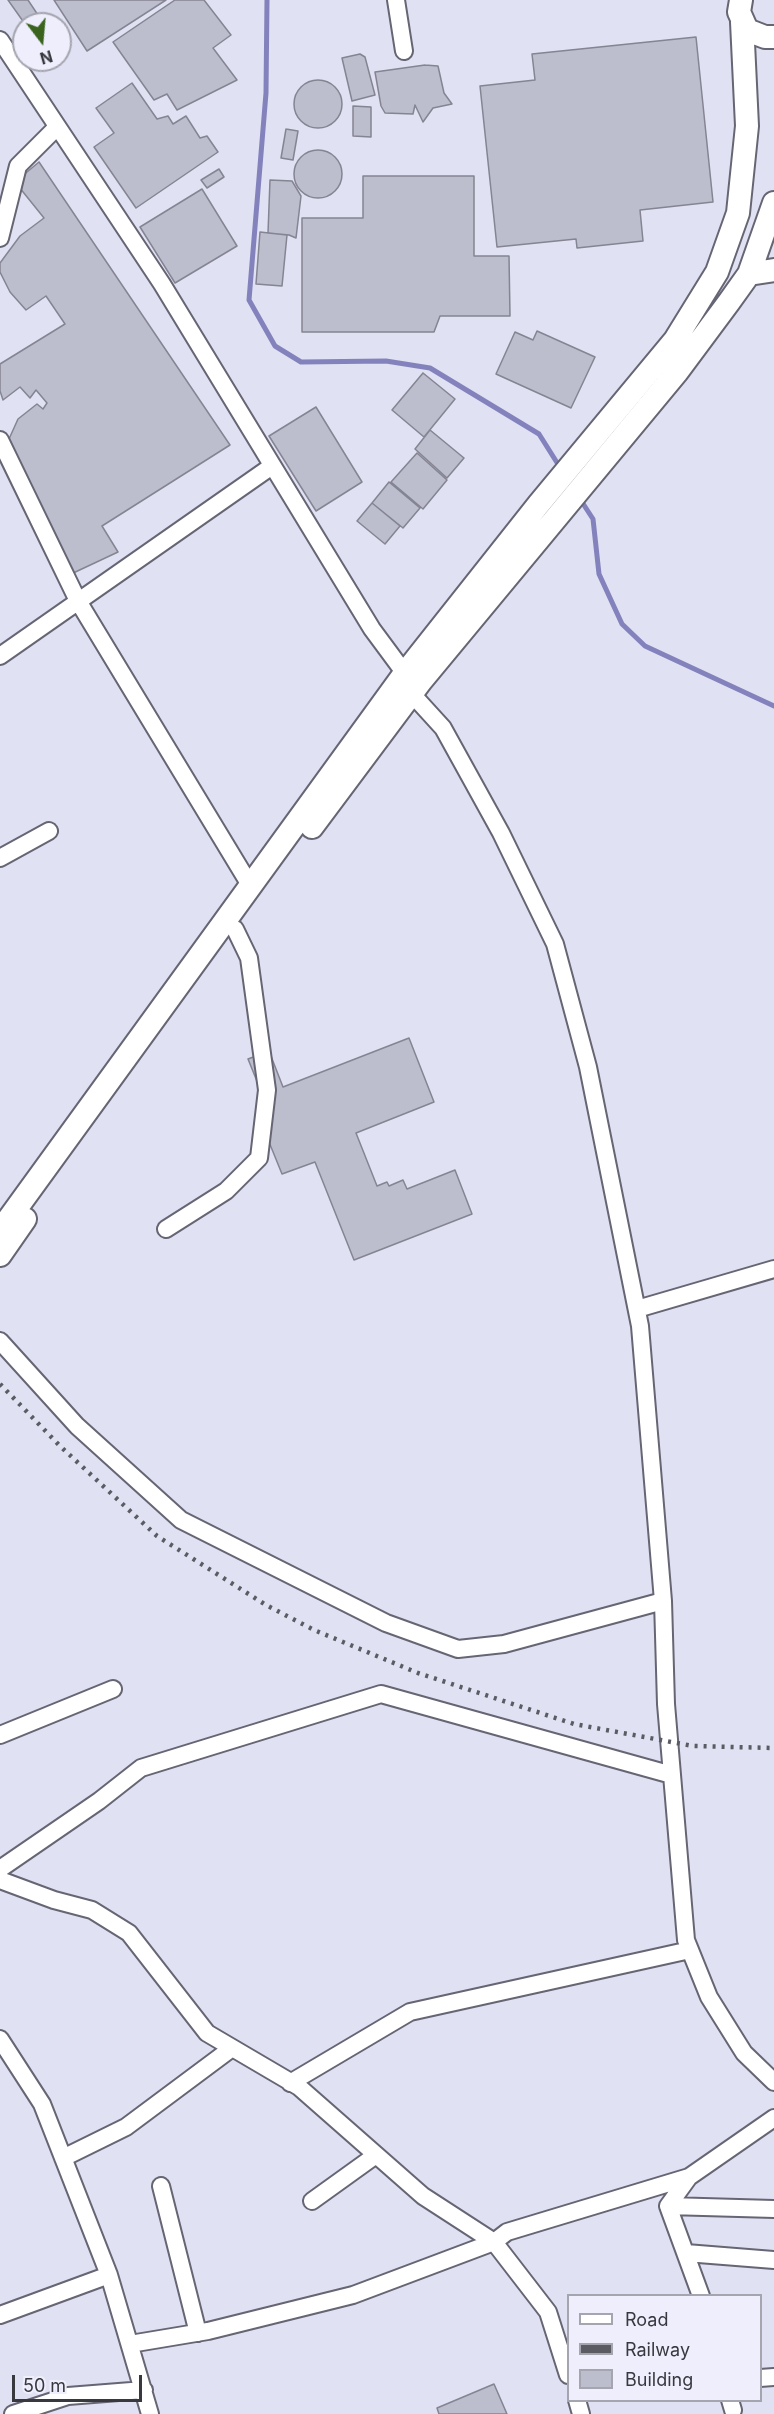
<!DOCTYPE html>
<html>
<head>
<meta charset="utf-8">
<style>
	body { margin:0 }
	#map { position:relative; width:774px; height:2414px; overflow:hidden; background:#e0e1f2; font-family:Inter,sans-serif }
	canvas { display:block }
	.legend { position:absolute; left:567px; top:2294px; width:195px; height:108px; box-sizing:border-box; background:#eeeefc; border:2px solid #a5a5b0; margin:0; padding:8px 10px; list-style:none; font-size:18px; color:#38383f }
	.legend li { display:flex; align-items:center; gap:12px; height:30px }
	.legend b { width:30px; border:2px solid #a5a5b0 }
	.north { position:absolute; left:12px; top:12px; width:60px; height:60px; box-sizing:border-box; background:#eeeefc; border:2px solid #a5a5b0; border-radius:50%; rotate:164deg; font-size:16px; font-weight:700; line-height:24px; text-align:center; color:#38383f }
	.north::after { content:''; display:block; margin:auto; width:21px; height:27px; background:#3a631e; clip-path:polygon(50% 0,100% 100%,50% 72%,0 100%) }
	.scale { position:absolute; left:12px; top:2375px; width:130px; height:27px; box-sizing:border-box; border:3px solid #38383f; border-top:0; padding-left:8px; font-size:18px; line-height:21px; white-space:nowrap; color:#38383f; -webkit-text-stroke:4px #eeeefc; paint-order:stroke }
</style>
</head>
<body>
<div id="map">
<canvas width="774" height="2414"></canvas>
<ul class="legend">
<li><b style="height:8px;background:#fff"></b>Road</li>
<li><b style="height:8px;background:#5b5b64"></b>Railway</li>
<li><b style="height:16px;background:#bcbdcd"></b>Building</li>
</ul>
<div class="north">N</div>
<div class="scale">50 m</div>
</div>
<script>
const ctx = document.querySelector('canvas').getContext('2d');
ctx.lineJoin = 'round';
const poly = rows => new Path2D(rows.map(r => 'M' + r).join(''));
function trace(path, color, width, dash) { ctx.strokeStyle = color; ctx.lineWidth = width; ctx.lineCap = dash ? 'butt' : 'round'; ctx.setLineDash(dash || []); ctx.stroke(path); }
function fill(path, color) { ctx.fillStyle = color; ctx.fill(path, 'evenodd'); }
trace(poly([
	[267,0,266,93,249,300,275,346,301,362,386,361,430,368,539,434,561,469],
	[580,499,593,519,599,574,622,624,645,646,774,706]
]), '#8482bd', 5);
const building = poly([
	[8,0,28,0,44,24,25,24,8,0],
	[54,0,166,0,87,51,54,0],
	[175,0,204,0,231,35,213,48,237,80,177,110,167,94,154,100,113,42,175,0],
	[696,37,713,202,640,210,643,241,577,248,576,239,497,247,480,86,535,80,532,54,696,37],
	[360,54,365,57,375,95,352,101,342,58,360,54],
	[425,65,438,66,444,93,452,104,433,108,423,122,415,105,413,114,385,113,381,106,375,72,425,65],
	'294 104a24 24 0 1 1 48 0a24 24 0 1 1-48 0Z',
	[132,83,157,119,168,116,173,124,186,116,200,138,207,136,218,152,136,208,94,147,114,133,96,108,132,83],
	[353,106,371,107,371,137,353,136,353,106],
	[286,129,298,131,293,160,281,158,286,129],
	'294 174a24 24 0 1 1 48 0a24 24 0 1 1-48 0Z',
	[39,162,230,445,102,526,118,552,69,575,9,439,18,419,37,404,43,409,47,403,36,390,30,398,20,387,3,400,0,391,0,364,65,324,46,296,26,310,10,292,0,272,0,263,20,236,44,218,15,182,39,162],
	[219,169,224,177,207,188,201,180,219,169],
	[363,176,474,176,474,256,509,256,510,316,440,316,434,332,302,332,302,218,363,218,363,176],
	[270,180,292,181,301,196,296,238,289,235,268,233,270,180],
	[202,189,237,246,175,283,140,227,202,189],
	[260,232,287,235,282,286,256,284,260,232],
	[537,331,595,357,571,408,496,374,515,332,533,340,537,331],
	[423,373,455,399,424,437,392,410,423,373],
	[316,407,362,482,316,511,269,436,316,407],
	[430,430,464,458,447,478,415,449,430,430],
	[417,453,447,480,423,509,391,482,417,453],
	[389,482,420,508,403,528,372,503,389,482],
	[372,503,400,526,385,544,357,521,372,503],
	[409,1038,434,1102,356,1133,377,1186,387,1182,389,1186,403,1180,407,1189,455,1170,472,1214,354,1260,315,1162,282,1174,256,1110,267,1106,248,1059,269,1051,283,1087,409,1038],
	[494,2384,507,2414,439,2414,437,2408,494,2384]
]);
fill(building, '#bcbdcd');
trace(building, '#848493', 1.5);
const street = poly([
	[396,0,404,51],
	[0,40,162,284,372,629,409,679,412,694,443,728,501,833,555,944,588,1067,640,1326,663,1601,666,1704,686,1940,709,1997,744,2053,774,2082],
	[0,238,18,166,57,127],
	[0,440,78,601,250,885],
	[0,656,272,466],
	[0,858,49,831],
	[166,1229,226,1191,259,1158,267,1090,249,958,235,929],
	[637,1309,774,1269],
	[0,1341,77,1426,181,1520,386,1623,458,1649,504,1644,663,1601],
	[0,1735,113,1689],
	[0,1869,99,1801,141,1768,381,1694,672,1775],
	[0,1880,54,1900,92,1910,129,1933,207,2033,299,2087,423,2196,494,2242,548,2312,568,2375],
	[0,2039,42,2104,109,2275,150,2414],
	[290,2083,410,2012,690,1950],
	[63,2158,126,2127,232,2048],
	[689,2177,668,2206,701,2296],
	[161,2186,198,2333],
	[312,2201,376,2155],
	[668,2206,774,2209],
	[686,2253,774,2260],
	[0,2315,109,2275],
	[130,2344,208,2331,353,2295,494,2242,507,2232,689,2177,774,2118],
	[760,2378,774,2377],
	[577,2400,581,2414],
	[730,2400,733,2410],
	[13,2414,68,2396,144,2390]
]);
const secondary = poly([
	[741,0,739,12,747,30,765,37,774,37],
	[749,274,774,270],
	[312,827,421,681,677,372,729,302,749,274,774,203],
	[0,1231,405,673,538,505,675,340,717,272,738,213,747,126,742,22],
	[0,1255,25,1219]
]);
trace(street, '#656574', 20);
trace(secondary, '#656574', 26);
trace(street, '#fff', 16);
trace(secondary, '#fff', 22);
trace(poly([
	[0,1384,60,1446,157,1536,266,1605,314,1630,418,1673,574,1724,693,1746,774,1748]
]), '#5b5b64', 4.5, [3, 6]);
</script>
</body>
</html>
